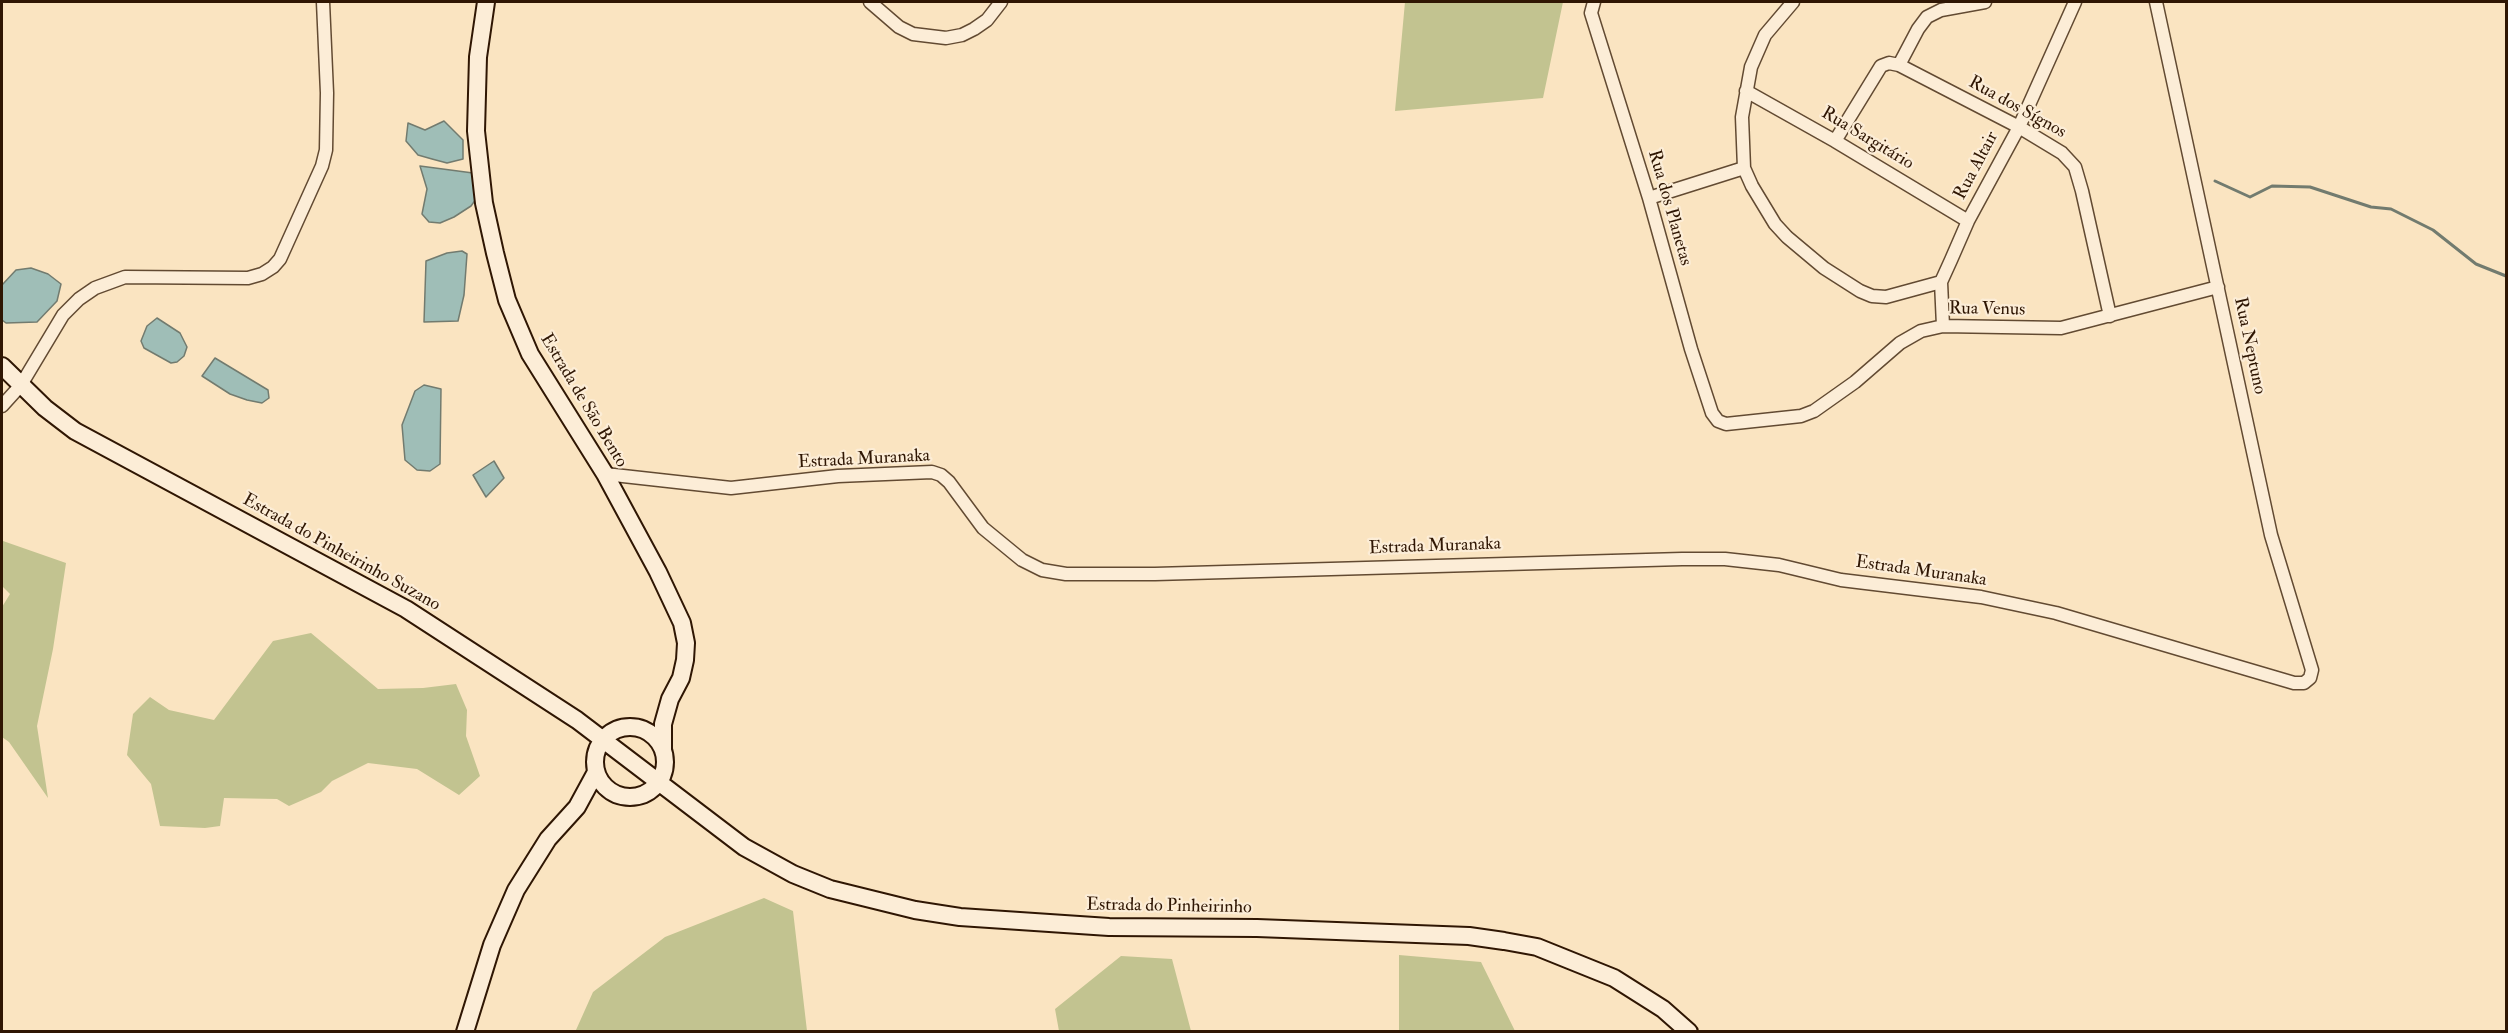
<!DOCTYPE html>
<html>
<head>
<meta charset="utf-8">
<style>
	body { margin:0 }
	#map { position:relative; width:2508px; height:1033px; overflow:hidden; background:#fae4c1; font-family:"IM FELL Double Pica",serif }
	canvas { display:block }
	.frame { position:absolute; inset:0; border:3px solid #2f1603; pointer-events:none }
</style>
</head>
<body>
<div id="map">
<canvas width="2508" height="1033"></canvas>
<div class="frame"></div>
</div>
<script>
const ctx = document.querySelector('canvas').getContext('2d');
ctx.lineJoin = 'round';
function fill(path, color) { ctx.fillStyle = color; ctx.fill(path, 'evenodd'); }
const poly = rows => new Path2D(rows.map(r => 'M' + r).join(''));
function trace(path, color, width, dash) { ctx.strokeStyle = color; ctx.lineWidth = width; ctx.lineCap = dash ? 'butt' : 'round'; ctx.setLineDash(dash || []); ctx.stroke(path); }
function write(font, color, halo, rows, align = 'center') {
  ctx.font = font + ' "IM FELL Double Pica",serif'; ctx.lineWidth = 4.5; ctx.setLineDash([]); ctx.textBaseline = 'middle'; ctx.strokeStyle = halo; ctx.fillStyle = color; for (const [text, x, y, turn = 0] of rows) {
    ctx.save(); ctx.translate(x, y); ctx.rotate((+turn || 0) * Math.PI / 180); ctx.textAlign = isNaN(turn) ? turn : align; if (halo) ctx.strokeText(text, 0, 0); ctx.fillText(text, 0, 0); ctx.restore();
  }
}
fill(poly([
	[1405,2,1563,2,1543,98,1395,111],
	[3,541,66,563,53,649,37,726,48,798,9,742,2,737,2,607,10,594,2,586],
	[311,633,378,689,423,688,456,684,467,710,466,736,480,776,459,795,417,769,368,763,332,781,321,792,289,806,277,799,224,798,220,826,205,828,160,826,151,784,127,755,133,714,150,697,169,710,214,720,273,641],
	[764,898,793,911,807,1031,571,1031,576,1030,593,992,665,937],
	[1399,955,1481,962,1515,1031,1399,1031],
	[1121,956,1172,959,1191,1031,1059,1031,1055,1009]
]), '#c2c390');
const water = poly([
	[444,121,463,140,463,159,447,163,432,159,418,155,406,141,408,123,425,130,444,121],
	[420,166,473,173,479,195,471,206,454,217,440,223,429,222,422,214,427,189,420,166],
	[462,251,467,254,464,295,458,321,424,322,426,261,447,253,462,251],
	[31,268,48,274,61,284,57,301,37,322,6,323,2,320,2,285,16,270,31,268],
	[157,318,180,333,187,347,184,356,177,362,171,363,144,348,141,341,147,326,157,318],
	[215,358,268,390,269,398,262,403,247,400,230,394,202,376,215,358],
	[424,385,441,389,440,464,430,471,417,470,405,460,402,425,415,391,424,385],
	[494,461,504,478,486,497,473,475,494,461]
]);
fill(water, '#9fbeb7');
trace(water, '#727b6f', 1.5);
trace(poly([
	[2215,181,2250,197,2272,186,2310,187,2371,207,2391,209,2433,230,2476,264,2506,276]
]), '#727b6f', 3);
const street = poly([
	[870,2,899,27,913,34,946,38,962,35,974,29,987,20,1001,2],
	[1594,2,1591,13,1649,198,1691,349,1712,413,1718,421,1726,424,1801,416,1814,411,1855,382,1900,343,1921,331,1943,326,2061,328,2218,287],
	[1793,2,1765,35,1751,67,1742,117,1744,168,1752,186,1775,224,1787,237,1824,268,1860,291,1872,296,1886,297,1941,282],
	[1899,65,1918,29,1927,17,1941,10,1985,2],
	[1746,91,1835,141,1968,221],
	[1835,141,1881,66,1889,63,1899,65,2019,127,2062,153,2075,167,2082,191,2110,316],
	[1649,198,1744,168],
	[1943,326,1941,282,1951,260,1968,221,2019,127,2075,2],
	[2,406,21,385,63,315,79,299,95,288,125,277,248,278,262,274,273,267,280,259,322,166,326,150,327,93,323,2],
	[605,474,731,488,838,476,932,472,941,475,949,482,983,528,1022,560,1042,570,1066,574,1155,574,1682,559,1725,559,1779,565,1841,580,1981,597,2056,613,2294,683,2304,683,2310,678,2312,670,2271,535,2156,2]
]);
const secondary = poly([
	[486,2,478,57,476,131,484,203,495,253,507,300,530,354,605,474,658,572,682,623,686,643,685,660,681,678,670,699,663,724,663,749],
	[2,366,45,408,75,431,406,609,577,720,744,847,793,874,830,889,915,910,960,917,1109,927,1257,928,1469,936,1504,941,1537,947,1614,978,1663,1009,1689,1032],
	'595 762a35 35 0 1 1 70 0a35 35 0 1 1-70 0Z',
	[465,1032,492,945,516,890,548,839,577,807,596,772]
]);
trace(street, '#624a32', 15);
trace(secondary, '#2f1603', 20);
trace(street, '#fcedd7', 12);
trace(secondary, '#fcedd7', 16);
write('18px', '#2f1603', '#fcedd7', [
	["Rua dos Sígnos",2017,108,29],
	["Rua Sargitário",1867,139,31],
	["Rua Altair",1977,166,-62],
	["Rua dos Planetas",1669,208,74],
	["Rua Venus",1987,310,1],
	["Rua Neptuno",2249,346,78],
	["Estrada de São Bento",583,401,59],
	["Estrada Muranaka",864,460,-3],
	["Estrada Muranaka",1435,547,-2],
	["Estrada do Pinheirinho Suzano",341,553,29],
	["Estrada Muranaka",1921,572,8],
	["Estrada do Pinheirinho",1169,907,1]
]);
</script>
</body>
</html>
